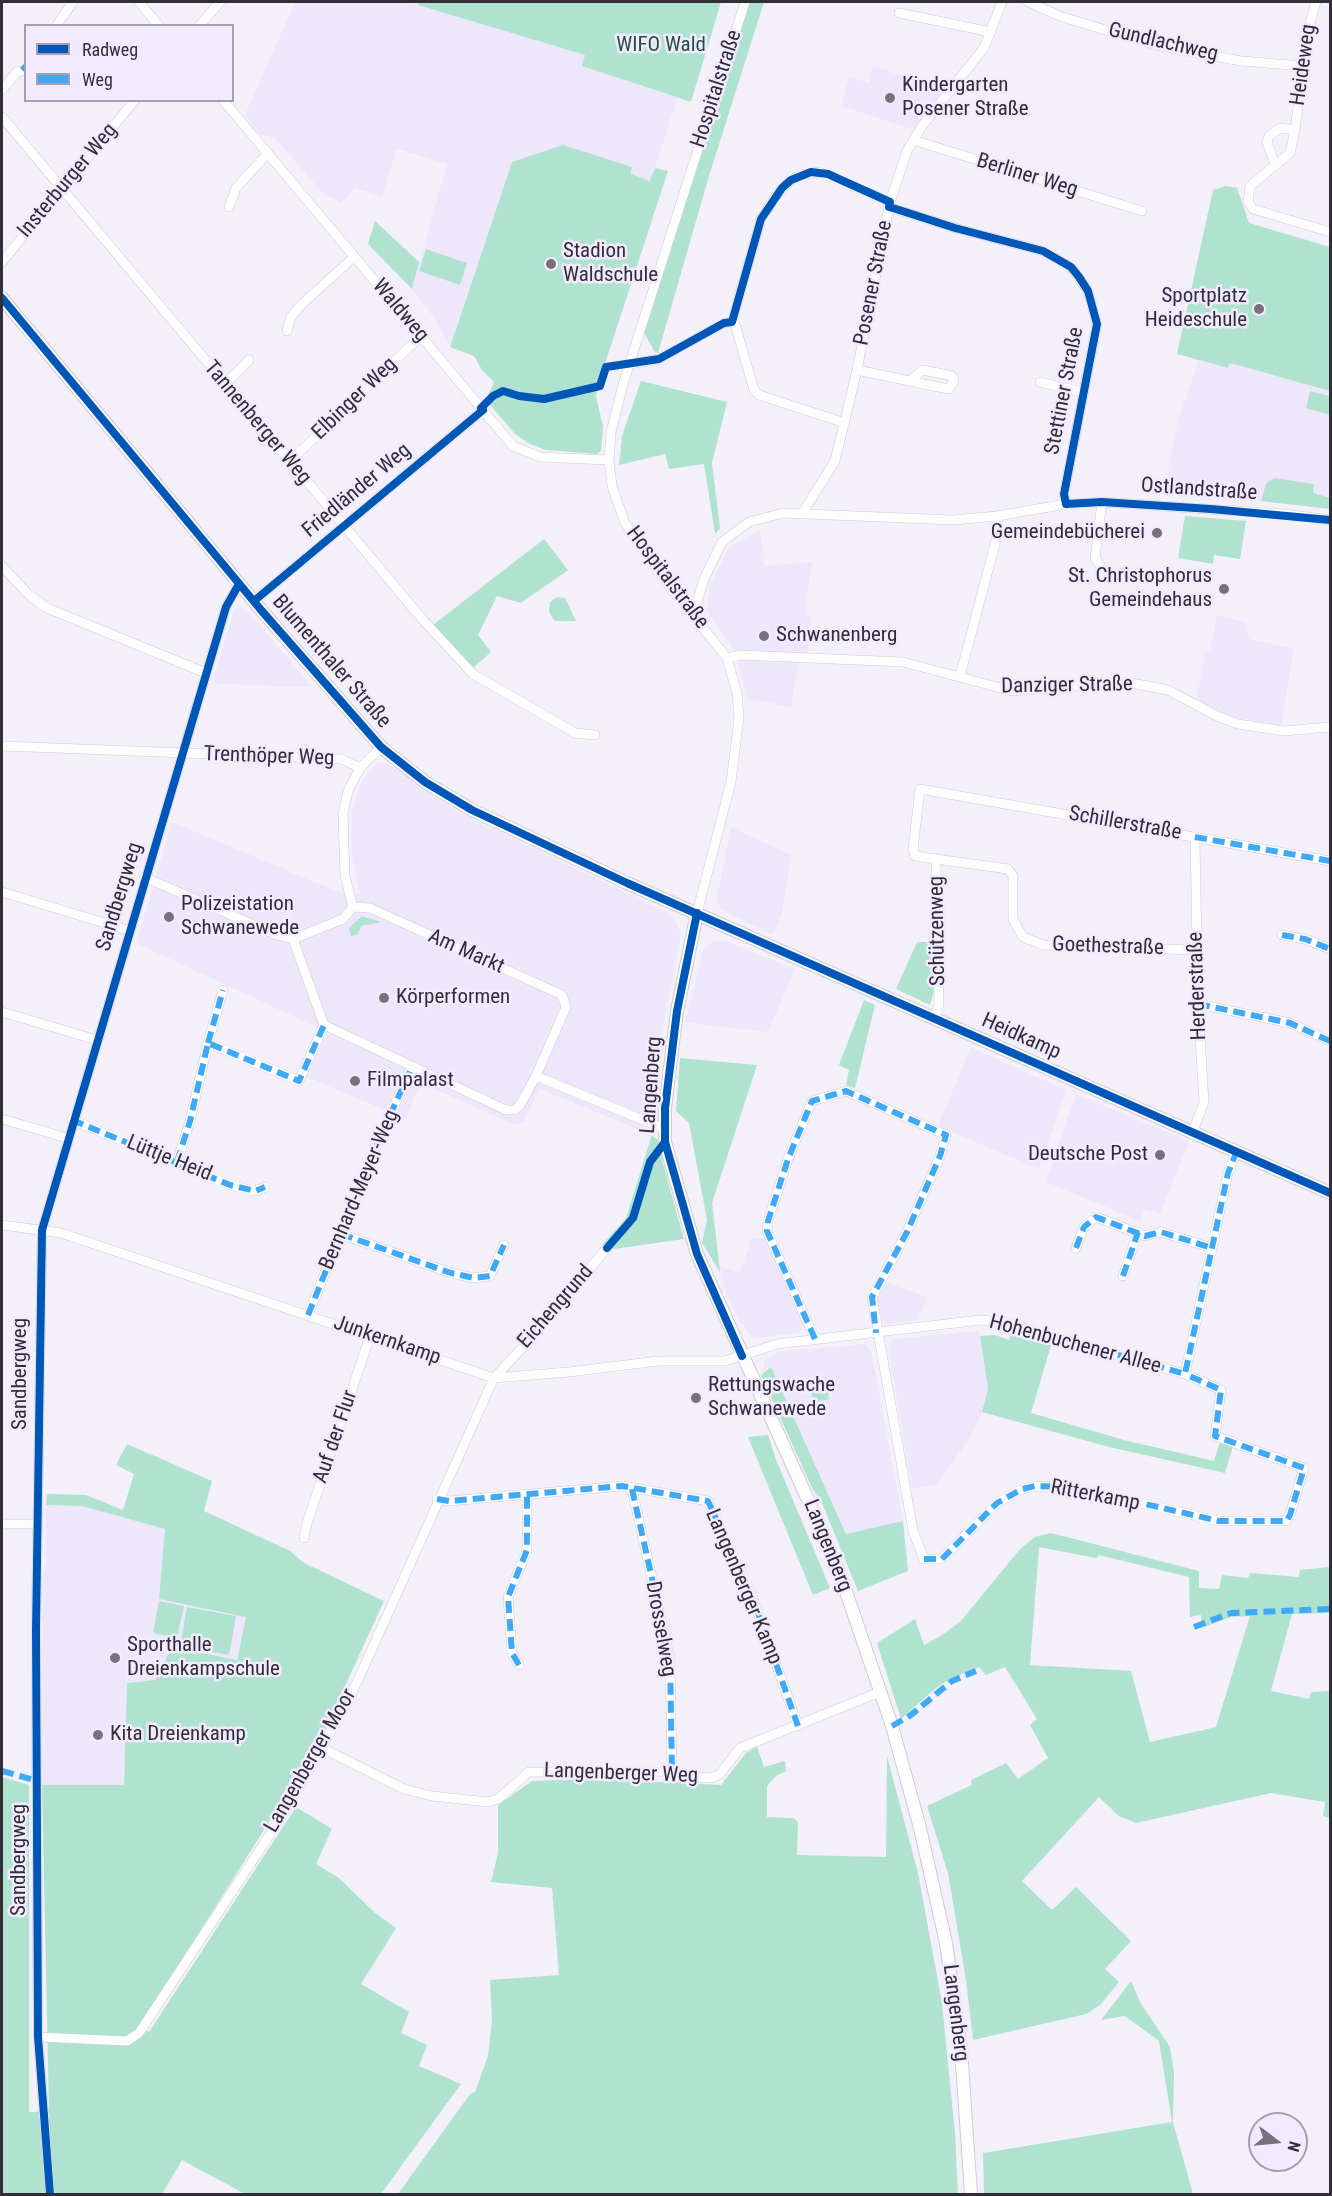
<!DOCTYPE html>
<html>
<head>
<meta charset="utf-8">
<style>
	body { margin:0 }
	#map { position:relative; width:1332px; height:2196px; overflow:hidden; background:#f3f0fa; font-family:"Roboto Condensed",sans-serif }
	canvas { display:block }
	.frame { position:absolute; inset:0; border:3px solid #312e36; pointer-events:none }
	.legend { position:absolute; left:24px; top:24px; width:210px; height:78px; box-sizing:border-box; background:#f2ebff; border:2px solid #a59faf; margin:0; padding:8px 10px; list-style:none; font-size:18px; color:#312e36 }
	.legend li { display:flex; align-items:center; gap:12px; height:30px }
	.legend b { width:30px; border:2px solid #a59faf }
	.north { position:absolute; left:1248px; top:2112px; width:60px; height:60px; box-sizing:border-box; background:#f2ebff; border:2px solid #a59faf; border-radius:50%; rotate:106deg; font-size:16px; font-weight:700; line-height:24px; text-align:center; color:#312e36 }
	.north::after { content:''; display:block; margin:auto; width:21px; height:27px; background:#75727b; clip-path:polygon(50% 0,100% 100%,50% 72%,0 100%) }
</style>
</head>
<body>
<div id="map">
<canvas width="1332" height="2196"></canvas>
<div class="frame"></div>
<ul class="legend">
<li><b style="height:8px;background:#0057b8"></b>Radweg</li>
<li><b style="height:8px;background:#3fa9f5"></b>Weg</li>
</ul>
<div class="north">N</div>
</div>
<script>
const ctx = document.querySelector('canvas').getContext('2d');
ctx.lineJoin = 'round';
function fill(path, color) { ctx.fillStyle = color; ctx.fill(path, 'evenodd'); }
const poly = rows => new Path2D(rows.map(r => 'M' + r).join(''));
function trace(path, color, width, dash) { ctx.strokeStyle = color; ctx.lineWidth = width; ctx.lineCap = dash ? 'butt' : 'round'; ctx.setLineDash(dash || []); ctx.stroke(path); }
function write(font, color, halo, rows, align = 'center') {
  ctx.font = font + ' "Roboto Condensed",sans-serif'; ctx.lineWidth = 5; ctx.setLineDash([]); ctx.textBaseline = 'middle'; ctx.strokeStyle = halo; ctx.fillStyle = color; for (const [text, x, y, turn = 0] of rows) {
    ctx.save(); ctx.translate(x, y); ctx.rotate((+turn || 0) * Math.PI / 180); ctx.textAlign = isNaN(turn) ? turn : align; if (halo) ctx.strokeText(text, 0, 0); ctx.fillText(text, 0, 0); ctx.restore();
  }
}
fill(poly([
	[295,2,408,2,585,55,582,66,677,98,651,181,630,174,632,168,512,162,450,347,437,322,412,289,447,164,397,149,382,196,355,188,341,203,320,190,274,137,261,135,245,115],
	[873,66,944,90,912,129,841,106,849,77,869,83],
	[1199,360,1228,368,1230,363,1330,391,1330,509,1261,501,1163,495,1178,420],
	[760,531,765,566,812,562,805,614,811,617,808,655,800,655,791,707,748,699,734,650,707,610,710,586,727,552,731,546],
	[241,607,256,620,312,687,212,684,234,610],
	[1217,615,1244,622,1249,639,1294,649,1281,725,1228,716,1197,699,1205,651,1210,651],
	[386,762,456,811,669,913,675,919,681,935,662,1030,652,1135,540,1089,523,1122,515,1125,421,1083,405,1119,307,1077,327,1032,136,943,172,822,341,893,360,894,352,857,352,811,362,781,377,763],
	[731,827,791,855,782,914,773,935,732,915,721,908,717,898],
	[723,940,795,969,768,1032,685,1022,704,949,713,942],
	[971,1047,1066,1090,1039,1169,938,1126],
	[1076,1094,1189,1141,1160,1214,1144,1209,1140,1221,1046,1182],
	[752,1238,767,1239,803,1323,801,1333,754,1338,740,1322,726,1293,720,1266,740,1273],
	[886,1282,927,1297,918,1320,887,1324,882,1320,877,1298],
	[979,1331,988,1389,982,1412,968,1441,936,1485,912,1489,888,1346,893,1339],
	[864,1344,871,1350,903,1521,846,1534,771,1367,764,1370,764,1364,766,1358,777,1352],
	[46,1505,82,1506,165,1529,159,1599,246,1617,237,1660,172,1647,155,1680,127,1683,124,1785,42,1785,43,1569,46,1569]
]), '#eee7fb');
fill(poly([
	[419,2,721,2,691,102,582,66,585,55,418,5],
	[750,2,764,2,709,176,658,353,654,351,644,333],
	[563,145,632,167,631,174,650,181,655,168,668,171,598,385,596,397,603,426,601,451,597,454,546,450,530,444,515,434,486,400,494,382,482,370,474,356,450,347,512,162],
	[1226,186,1237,188,1249,223,1330,247,1330,391,1230,363,1228,368,1177,354,1213,190],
	[375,221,419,262,412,289,368,244],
	[426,249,467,263,460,285,419,271],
	[641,381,727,402,712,463,720,528,715,534,704,464,669,469,665,454,619,465,622,436],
	[1310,391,1330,396,1330,415,1306,408],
	[1274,478,1314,484,1313,493,1330,498,1330,509,1261,501,1266,484],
	[1185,516,1246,521,1240,559,1214,555,1213,564,1178,558],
	[544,539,568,570,521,603,497,596,478,635,491,652,473,668,433,625],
	[557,597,565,598,576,621,555,621,551,616,549,611,550,602],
	[362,916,381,922,361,926,358,934,351,936,349,928],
	[917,942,933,942,934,991,930,1005,896,989],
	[864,1000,875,1005,855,1088,846,1085,849,1070,839,1065],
	[680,1058,757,1065,712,1203,720,1272,702,1243,707,1220,689,1123,676,1111],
	[652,1135,662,1144,662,1160,684,1239,614,1249,602,1245,626,1218],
	[1011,1334,1026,1338,1030,1335,1052,1342,1031,1413,1124,1440,1214,1461,1220,1442,1233,1446,1225,1473,1109,1447,982,1412,988,1389,980,1336,995,1335,1009,1340],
	[771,1367,846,1534,903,1521,908,1571,858,1591,822,1503,812,1488,761,1375],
	[826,1378,829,1399,815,1402,806,1381],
	[768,1435,776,1460,830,1588,813,1595,748,1437],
	[127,1444,212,1481,204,1511,290,1551,304,1563,384,1601,319,1743,140,2026,149,2032,296,1807,332,1829,316,1864,339,1878,374,1912,396,1928,361,1984,409,2012,401,2033,427,2045,419,2066,461,2084,381,2194,245,2194,182,2160,162,2194,2,2194,2,1777,29,1785,29,2112,35,2112,49,2109,42,1785,124,1785,127,1683,155,1680,172,1647,237,1660,246,1617,159,1599,165,1529,82,1506,46,1505,47,1494,86,1495,123,1510,134,1474,116,1465],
	[1051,1533,1199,1571,1199,1588,1219,1589,1222,1575,1248,1578,1250,1573,1299,1577,1300,1570,1330,1567,1330,1613,1292,1614,1271,1691,1309,1699,1311,1692,1330,1691,1330,1818,1323,1816,1325,1802,1271,1793,1136,1823,1119,1816,1099,1797,1022,1881,1052,1910,1076,1887,1131,1941,1105,1969,1119,1982,1100,2005,1086,2014,973,2040,966,1980,948,1873,927,1806,972,1785,971,1780,1006,1763,1018,1779,1048,1758,1030,1725,1037,1719,1005,1667,986,1675,979,1667,952,1678,937,1687,901,1719,877,1643,915,1619,924,1645,939,1637,960,1622,1021,1548,1035,1537],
	[1039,1547,1096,1558,1099,1555,1189,1577,1190,1617,1201,1615,1201,1628,1231,1617,1250,1616,1216,1727,1150,1742,1131,1671,1030,1665],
	[159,1601,184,1606,177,1638,153,1633],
	[187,1607,236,1616,229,1655,180,1646],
	[757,1747,764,1767,785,1761,786,1771,776,1776,767,1786,767,1817,793,1818,798,1822,797,1855,886,1857,887,1756,918,1873,942,2003,955,2133,958,2194,398,2194,470,2094,475,2092,488,2056,492,2020,490,1980,559,1975,552,1888,491,1882,498,1853,498,1805,532,1781,599,1779,721,1785,746,1753],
	[1131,1981,1141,2004,1170,2047,1174,2073,1173,2122,1193,2194,984,2194,983,2153,1172,2122,1159,2041,1125,2016,1101,2020]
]), '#b0e2d0');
const minor = poly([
	[139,2,159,26],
	[1028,2,1062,17,1156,45,1241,61,1303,66],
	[899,13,991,32],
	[56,26,73,2],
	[199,26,220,2],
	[2,90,17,72,26,70],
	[223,100,513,446,540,457,609,460],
	[2,117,423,620,473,674,575,733,595,735],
	[1295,130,1290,153,1250,186,1248,202,1253,209,1330,232],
	[913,140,1142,211],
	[1275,165,1267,142,1269,136,1280,128,1295,130,1308,30,1316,2],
	[229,207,236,188,268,153],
	[889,207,955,228,1043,251,1071,267,1088,291,1097,324,1064,494,1066,504],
	[2,262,135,100],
	[732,322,735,324,754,390,759,395,845,423],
	[287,331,291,317,301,305,354,257],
	[630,364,659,359,724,323,732,322,761,219,775,197,791,180,800,175,819,172,890,202],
	[857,370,910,381,923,384,949,389,954,381,952,376,923,370,910,381],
	[1040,382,1082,392],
	[224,385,249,360],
	[289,462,421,336],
	[803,512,835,461,857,370,890,202,907,151,922,126,984,48,1002,2],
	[1100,565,1095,558,1102,502],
	[2,566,29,595,47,608,206,673],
	[254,601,483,410],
	[693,615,704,579,722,542,749,522,783,513,953,520,997,516,1066,504,1102,502,1284,514,1330,520],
	[727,658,740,655,903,662,1012,691,1126,682,1168,690,1217,716,1238,724,1284,731,1330,727],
	[960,676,999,529,997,516],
	[2,746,342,759,360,768,381,747],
	[936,859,1008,869,1013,876,1013,919,1023,937,1043,945,1196,950],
	[144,877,277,935,293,939,343,919,353,907,370,908,562,995,566,1007,536,1076,665,1129],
	[2,892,128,930],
	[353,907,345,876,343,814,348,791,360,768],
	[697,913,731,782,739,718,737,693,727,658,659,573,625,523,612,486,609,460,611,432,624,381,745,2],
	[1282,935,1305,939,1330,949],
	[293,939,324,1025,506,1110,515,1110,520,1105,536,1076],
	[1198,1004,1290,1023,1330,1041],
	[2,1012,97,1040],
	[935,1019,939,1004,936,859,915,856,913,849,920,789,1330,861],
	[208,1043,223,990],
	[2,1119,67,1138],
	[72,1120,230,1185,255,1191,265,1187],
	[1192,1134,1204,1102,1198,1004,1195,837],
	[177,1162,190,1121,208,1043,299,1081,324,1025],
	[2,1225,61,1233,494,1378,569,1372,658,1361,725,1361,777,1344,980,1320,1003,1322,1185,1374,1228,1173,1236,1153],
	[341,1234,451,1273,474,1278,490,1276,504,1245],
	[1076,1248,1084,1227,1096,1217,1145,1236,1161,1232,1212,1248],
	[1123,1276,1138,1232],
	[308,1315,380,1137,412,1067],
	[815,1339,767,1231,768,1221,788,1159,812,1101,846,1091,946,1135,940,1156,907,1232,872,1297,913,1531,924,1559,942,1559,997,1503,1022,1489,1035,1486,1071,1487,1219,1521,1286,1521,1290,1515,1304,1468,1215,1436,1221,1390,1185,1374],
	[632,1489,670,1659,672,1772],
	[437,1499,449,1501,622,1486,708,1501,751,1593,798,1726],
	[2,1524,38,1524],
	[304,1538,307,1523,370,1336],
	[519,1665,512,1653,508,1597,527,1550,527,1495],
	[322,1748,404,1789,432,1796,488,1802,498,1799,529,1772,672,1772,693,1777,712,1778,720,1774,740,1748,880,1692],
	[38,2037,127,2041,139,2033,282,1816,322,1748,358,1680,494,1378,535,1334,607,1248],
	[50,2194,38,2037,36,1629,42,1230,226,607,239,584]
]);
const major = poly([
	[2,298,261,610,381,747,425,782,472,810,627,883,1330,1193],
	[697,913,677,1011,665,1108,665,1142,697,1254,818,1522,841,1577,892,1726,920,1828,946,1943,961,2049,971,2194]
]);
trace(minor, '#cecbd3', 10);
trace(major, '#cecbd3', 14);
trace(minor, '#fdfdfe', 9);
trace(major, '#fdfdfe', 12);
trace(poly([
	[22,70,26,66],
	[1195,837,1330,861],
	[1282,935,1305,939,1330,949],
	[1198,1004,1290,1023,1330,1041],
	[208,1043,223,990],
	[72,1120,230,1185,255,1191,265,1187],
	[177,1162,190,1121,208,1043,299,1081,324,1025],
	[341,1234,451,1273,474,1278,490,1276,504,1245],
	[1076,1248,1084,1227,1096,1217,1145,1236,1161,1232,1212,1248],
	[1123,1276,1138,1232],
	[308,1315,380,1137,412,1067],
	[1014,1325,1185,1374,1228,1173,1236,1153],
	[815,1339,767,1231,768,1221,788,1159,812,1101,846,1091,946,1135,940,1156,907,1232,872,1297,876,1333],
	[632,1489,670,1659,672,1772],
	[437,1499,449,1501,622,1486,708,1501,751,1593,798,1726],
	[924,1559,942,1559,997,1503,1022,1489,1035,1486,1071,1487,1219,1521,1286,1521,1290,1515,1304,1468,1215,1436,1221,1390,1185,1374],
	[1194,1627,1231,1613,1330,1609],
	[519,1665,512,1653,508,1597,527,1550,527,1495],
	[892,1726,911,1715,952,1681,976,1671],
	[2,1771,38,1781]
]), '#3fa9f5', 6, [12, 6]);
trace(poly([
	[2,298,261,610,381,747,425,782,472,810,627,883,1330,1193],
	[254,601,483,410,481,408,493,396,503,391,519,396,544,399,600,386,606,367,659,359,724,323,732,322,761,219,782,188,791,180,811,172,828,174,841,180,890,202,889,207,896,209,955,228,1043,251,1071,267,1079,277,1088,291,1097,324,1064,494,1066,504,1102,502,1211,509,1330,520],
	[697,913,677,1011,665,1108,665,1142,697,1254,742,1356],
	[607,1248,633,1218,650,1162,665,1142],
	[50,2194,38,2037,36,1629,42,1230,226,607,239,584]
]), '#0057b8', 8);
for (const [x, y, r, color] of [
	[890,98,6,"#75727b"],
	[551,264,6,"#75727b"],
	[1259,309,6,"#75727b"],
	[1157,533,6,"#75727b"],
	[1224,589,6,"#75727b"],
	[764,636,6,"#75727b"],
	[169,917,6,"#75727b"],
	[384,998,6,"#75727b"],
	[355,1081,6,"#75727b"],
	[1160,1155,6,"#75727b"],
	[696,1398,6,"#75727b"],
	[115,1658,6,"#75727b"],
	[98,1735,6,"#75727b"]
]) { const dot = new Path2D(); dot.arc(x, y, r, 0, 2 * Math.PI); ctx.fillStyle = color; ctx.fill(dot); trace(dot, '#f2ebff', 2); }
write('21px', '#312e36', '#f2ebff', [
	["Gundlachweg",1163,43,13],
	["Heideweg",1304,65,-82],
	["Hospitalstraße",717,89,-72],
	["Berliner Weg",1027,176,17],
	["Insterburger Weg",68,181,-50],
	["Posener Straße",874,283,-79],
	["Waldweg",400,311,50],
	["Stettiner Straße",1065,391,-79],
	["Elbinger Weg",355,399,-44],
	["Tannenberger Weg",257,423,50],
	["Ostlandstraße",1199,490,4],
	["Friedländer Weg",357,491,-40],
	["Hospitalstraße",667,578,53],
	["Blumenthaler Straße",331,662,49],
	["Danziger Straße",1067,686,-1],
	["Trenthöper Weg",269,757,2],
	["Schillerstraße",1125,824,10],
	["Sandbergweg",120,897,-73],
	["Schützenweg",938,931,-91],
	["Goethestraße",1108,947,2],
	["Am Markt",466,952,24],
	["Herderstraße",1198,986,-92],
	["Heidkamp",1021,1037,24],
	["Langenberg",652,1085,-86],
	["Lüttje Heid",169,1159,22],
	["Bernhard-Meyer-Weg",360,1190,-67],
	["Eichengrund",556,1307,-49],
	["Junkernkamp",387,1341,19],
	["Hohenbuchener Allee",1075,1345,15],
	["Sandbergweg",21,1374,-90],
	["Auf der Flur",336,1437,-71],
	["Ritterkamp",1095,1496,11],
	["Langenberg",827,1546,68],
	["Langenberger Kamp",743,1587,67],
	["Drosselweg",660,1629,80],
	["Langenberger Moor",311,1761,-60],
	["Langenberger Weg",621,1774,2],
	["Sandbergweg",20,1860,-90],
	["Langenberg",955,2013,83]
]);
write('21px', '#24503e', '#f2ebff', [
	["WIFO Wald",661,46]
]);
write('21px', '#312e36', '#f2ebff', [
	["Kindergarten",902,86],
	["Posener Straße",902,110],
	["Stadion",563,252],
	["Waldschule",563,276],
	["Sportplatz",1247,297,"right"],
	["Heideschule",1247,321,"right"],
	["Gemeindebücherei",1145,533,"right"],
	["St. Christophorus",1212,577,"right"],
	["Gemeindehaus",1212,601,"right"],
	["Schwanenberg",776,636],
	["Polizeistation",181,905],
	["Schwanewede",181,929],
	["Körperformen",396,998],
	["Filmpalast",367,1081],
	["Deutsche Post",1148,1155,"right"],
	["Rettungswache",708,1386],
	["Schwanewede",708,1410],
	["Sporthalle",127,1646],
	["Dreienkampschule",127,1670],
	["Kita Dreienkamp",110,1735]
], 'left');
</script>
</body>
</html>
